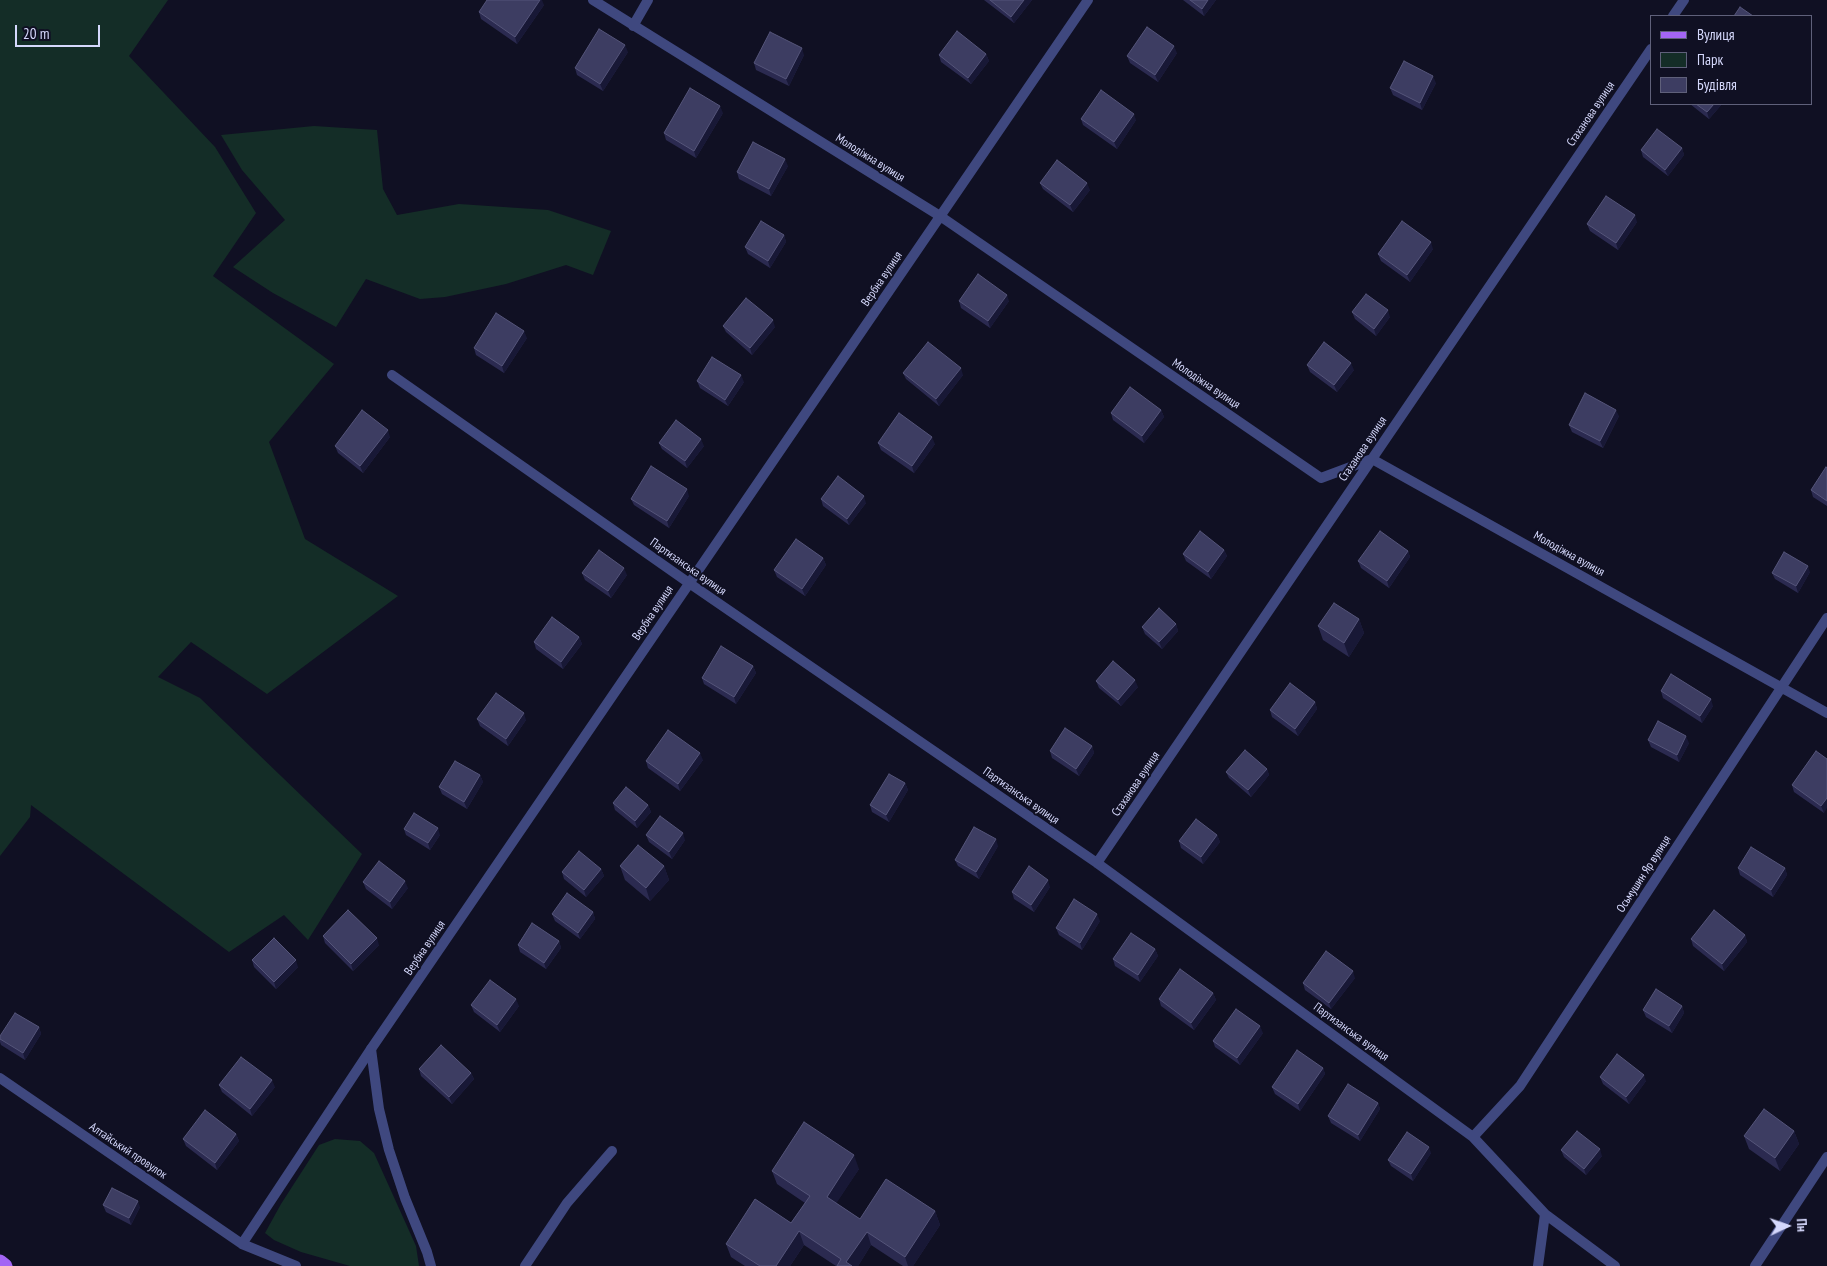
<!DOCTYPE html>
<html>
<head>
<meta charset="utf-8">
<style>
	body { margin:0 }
	#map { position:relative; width:1827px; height:1266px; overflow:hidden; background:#101023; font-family:"PT Sans Narrow",sans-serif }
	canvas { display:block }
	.legend { position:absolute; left:1650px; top:15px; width:162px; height:90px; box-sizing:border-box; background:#101023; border:1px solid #5f607a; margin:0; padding:6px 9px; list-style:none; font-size:15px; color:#d5d8fc }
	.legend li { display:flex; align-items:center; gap:10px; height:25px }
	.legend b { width:25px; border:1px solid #5f607a }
	.north { position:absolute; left:1762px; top:1201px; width:50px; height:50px; -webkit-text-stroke:4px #101023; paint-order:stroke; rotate:87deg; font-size:14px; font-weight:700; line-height:20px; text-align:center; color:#d5d8fc }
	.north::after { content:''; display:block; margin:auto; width:18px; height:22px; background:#d5d8fc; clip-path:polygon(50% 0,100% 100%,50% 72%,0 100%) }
	.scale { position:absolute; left:15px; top:25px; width:85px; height:22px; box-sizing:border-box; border:2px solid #d5d8fc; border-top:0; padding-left:6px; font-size:15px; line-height:18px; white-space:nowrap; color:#d5d8fc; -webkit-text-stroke:4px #101023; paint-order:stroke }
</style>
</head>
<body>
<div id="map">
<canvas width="1827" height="1266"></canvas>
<ul class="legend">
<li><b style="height:6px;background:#a365f4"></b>Вулиця</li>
<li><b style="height:14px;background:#142d27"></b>Парк</li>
<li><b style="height:14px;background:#3d3d62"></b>Будівля</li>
</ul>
<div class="north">Пн</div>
<div class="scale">20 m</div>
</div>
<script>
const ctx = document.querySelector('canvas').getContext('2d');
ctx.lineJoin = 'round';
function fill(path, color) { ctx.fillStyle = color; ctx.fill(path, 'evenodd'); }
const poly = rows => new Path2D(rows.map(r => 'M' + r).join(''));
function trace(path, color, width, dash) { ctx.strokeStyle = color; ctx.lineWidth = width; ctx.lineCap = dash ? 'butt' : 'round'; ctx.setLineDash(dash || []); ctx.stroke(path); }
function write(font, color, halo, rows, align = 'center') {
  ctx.font = font + ' "PT Sans Narrow",sans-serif'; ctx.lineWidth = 4; ctx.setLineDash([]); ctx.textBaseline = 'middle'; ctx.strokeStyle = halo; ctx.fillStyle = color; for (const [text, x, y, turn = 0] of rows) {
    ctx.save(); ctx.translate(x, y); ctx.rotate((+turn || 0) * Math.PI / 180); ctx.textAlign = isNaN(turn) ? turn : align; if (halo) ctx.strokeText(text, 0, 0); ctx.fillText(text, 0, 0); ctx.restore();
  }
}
fill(poly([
	[0,0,168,0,129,56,215,147,256,213,213,276,334,364,269,442,305,539,398,596,267,694,191,642,158,677,200,698,362,854,308,940,284,915,229,952,31,805,30,817,0,856],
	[314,126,377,130,383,189,397,215,459,204,548,210,611,231,593,275,566,265,506,284,445,297,420,299,366,279,336,327,273,293,233,267,285,220,242,170,221,135],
	[335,1139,360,1141,374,1153,416,1246,419,1266,350,1266,301,1252,274,1240,265,1233,281,1204,319,1145]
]), '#142d27');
trace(poly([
	[371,1049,379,1109,389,1150,405,1198,427,1252,431,1266],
	[525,1266,567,1203,612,1151],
	[1755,1266,1827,1157]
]), '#3f487f', 10);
trace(poly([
	[593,0,940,216,1321,478,1372,459,1827,713],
	[1673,16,1684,0],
	[633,26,648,0],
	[392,375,689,583,1097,863,1473,1137,1545,1214,1615,1266],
	[1097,863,1651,49],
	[0,1078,242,1244,296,1266],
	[1473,1137,1520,1086,1827,618],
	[242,1244,371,1049,1088,0],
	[1538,1266,1545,1214]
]), '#3f487f', 10);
trace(poly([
	[0,1262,5,1266]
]), '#a365f4', 15);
fill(poly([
	[984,0,1032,0,1014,23],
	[1183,0,1216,0,1204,16],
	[544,5,517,44,481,19,479,12],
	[628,52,603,91,577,75,575,68],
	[1177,53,1158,82,1130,63,1127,56],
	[986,54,989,61,971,84,941,62,939,55],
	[804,55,789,86,756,70,754,63],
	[1436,83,1422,110,1393,95,1390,88],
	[1690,104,1722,104,1709,119],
	[723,113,696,158,666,140,664,133],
	[1081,119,1136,120,1117,149,1083,125],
	[1682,148,1684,155,1668,176,1643,157,1641,150],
	[788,166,771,196,739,179,737,172],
	[1040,183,1090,190,1073,212,1043,189],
	[1637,222,1618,250,1590,231,1587,224],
	[784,235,786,242,770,268,748,254,745,247],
	[1433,249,1410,282,1381,261,1378,254],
	[959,301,1009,301,990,328,961,308],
	[1352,312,1390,317,1376,336,1355,319],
	[723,326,775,327,752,355,726,332],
	[527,338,504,373,476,355,474,348],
	[1307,365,1354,370,1337,392,1310,372],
	[903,373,963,375,939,406,906,379],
	[697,381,744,382,728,406,700,388],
	[1161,410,1164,417,1144,443,1113,420,1111,413],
	[1619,416,1603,448,1572,432,1569,425],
	[390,437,363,473,338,453,335,446],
	[659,443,704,446,687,468,662,449],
	[878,443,935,444,914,473,881,450],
	[1827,468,1827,506,1813,497,1811,490],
	[689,496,669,528,634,505,631,499],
	[821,499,866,503,849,525,823,506],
	[1224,550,1227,556,1211,579,1186,561,1183,554],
	[1408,551,1410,557,1389,588,1361,568,1358,561],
	[823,558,826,565,805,596,777,577,774,570],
	[1810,572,1798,593,1775,579,1772,573],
	[582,573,627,575,611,598,585,580],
	[1359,619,1364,633,1349,657,1323,640,1318,626],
	[1176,624,1178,631,1162,649,1145,634,1142,627],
	[579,637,582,644,563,669,536,649,534,642],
	[753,666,756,673,736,704,704,684,702,678],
	[1096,681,1138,687,1121,706,1099,688],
	[1661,691,1713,706,1702,723,1663,698],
	[1315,702,1317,709,1298,736,1272,717,1270,710],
	[477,719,526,720,508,746,480,726],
	[1648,740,1689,743,1679,762,1651,747],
	[1092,746,1094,753,1079,776,1052,758,1050,751],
	[1816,751,1824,813,1794,792,1792,785],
	[703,760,680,791,648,768,646,761],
	[1267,769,1269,775,1251,797,1229,778,1226,772],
	[480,775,483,782,467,809,442,794,439,787],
	[905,783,908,790,889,822,872,812,870,805],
	[613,803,648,805,651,812,637,828,615,810],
	[404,829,440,835,430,850,406,835],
	[646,835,685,840,672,859,649,842],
	[1217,835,1220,842,1203,864,1181,848,1179,841],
	[998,846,979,879,958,866,955,860],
	[620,866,664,866,669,880,650,901,625,880],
	[1738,868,1785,868,1787,875,1773,897,1740,875],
	[601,869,604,876,586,897,564,879,562,872],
	[363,882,408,888,392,909,366,889],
	[1050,887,1034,912,1014,899,1012,892],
	[593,912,595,919,580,939,555,921,552,914],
	[1100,921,1082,950,1059,935,1056,928],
	[1745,935,1747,942,1724,971,1693,946,1691,939],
	[323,936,379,945,353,971,325,943],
	[559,941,561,948,546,969,520,952,518,945],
	[1155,949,1158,956,1140,982,1115,966,1113,959],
	[252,960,298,967,276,989,254,967],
	[1355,978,1331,1009,1305,990,1303,983],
	[1213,993,1216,1000,1194,1030,1161,1006,1159,999],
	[471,1005,519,1006,500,1032,474,1012],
	[1682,1006,1684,1013,1672,1033,1646,1017,1643,1010],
	[39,1027,41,1034,25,1060,1,1045,0,1042,0,1036],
	[1263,1033,1240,1065,1215,1047,1213,1041],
	[1323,1068,1325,1074,1300,1111,1275,1094,1272,1087],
	[419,1069,471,1073,474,1079,452,1104,421,1076],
	[1600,1077,1646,1081,1629,1104,1603,1084],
	[219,1085,275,1087,252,1116,222,1092],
	[1378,1103,1380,1109,1360,1141,1331,1123,1328,1116],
	[1794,1131,1799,1144,1780,1171,1749,1149,1744,1136],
	[236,1134,239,1141,217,1170,186,1146,183,1139],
	[1561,1150,1602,1156,1586,1175,1564,1157],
	[1431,1153,1413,1181,1391,1166,1388,1160],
	[859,1169,836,1203,860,1219,935,1211,940,1225,913,1266,903,1266,871,1245,858,1266,836,1266,804,1245,790,1266,745,1266,731,1257,726,1244,791,1223,805,1203,777,1184,772,1171],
	[103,1205,140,1207,131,1225,106,1212]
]), '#2b2a50');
fill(poly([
	[540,0,542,0,544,5,517,44,515,37],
	[1024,0,1032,0,1014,23,1011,17],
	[1208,0,1216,0,1204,16,1202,9],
	[625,45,628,52,603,91,600,84],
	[1174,46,1177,53,1158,82,1155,75],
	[802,48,804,55,789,86,786,79],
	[986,54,989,61,971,84,968,78],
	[1433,76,1436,83,1422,110,1420,103],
	[1714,104,1722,104,1709,119,1707,112],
	[720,106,723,113,696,158,694,151],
	[1134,114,1136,120,1117,149,1114,142],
	[1682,148,1684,155,1668,176,1665,170],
	[785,159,788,166,771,196,769,189],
	[1087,183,1090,190,1073,212,1070,205],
	[1635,215,1637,222,1618,250,1616,243],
	[784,235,786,242,770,268,768,261],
	[1431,242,1433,249,1410,282,1407,275],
	[1007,295,1009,301,990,328,988,321],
	[1388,310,1390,317,1376,336,1374,329],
	[773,320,775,327,752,355,750,348],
	[524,331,527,338,504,373,502,366],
	[1351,363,1354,370,1337,392,1334,385],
	[961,368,963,375,939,406,936,399],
	[741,375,744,382,728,406,725,400],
	[1161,410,1164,417,1144,443,1142,436],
	[1616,410,1619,416,1603,448,1600,441],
	[388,430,390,437,363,473,360,466],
	[932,437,935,444,914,473,912,466],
	[701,439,704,446,687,468,685,461],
	[687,489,689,496,669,528,667,521],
	[864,496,866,503,849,525,847,519],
	[1224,550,1227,556,1211,579,1208,572],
	[1408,551,1410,557,1389,588,1387,581],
	[823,558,826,565,805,596,802,589],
	[1808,566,1810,572,1798,593,1796,586],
	[624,568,627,575,611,598,608,591],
	[1359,619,1364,633,1349,657,1344,643],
	[1176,624,1178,631,1162,649,1159,642],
	[579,637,582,644,563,669,561,662],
	[753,666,756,673,736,704,734,697],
	[1135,680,1138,687,1121,706,1118,700],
	[1711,699,1713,706,1702,723,1700,716],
	[1315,702,1317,709,1298,736,1295,729],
	[524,713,526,720,508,746,506,739],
	[1686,736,1689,743,1679,762,1677,755],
	[1092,746,1094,753,1079,776,1076,769],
	[700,753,703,760,680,791,678,784],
	[1267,769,1269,775,1251,797,1248,790],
	[480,775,483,782,467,809,464,802],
	[905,783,908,790,889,822,886,815],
	[1827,798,1827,808,1824,813,1821,806],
	[648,805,651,812,637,828,635,821],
	[438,828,440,835,430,850,428,843],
	[683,833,685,840,672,859,669,852],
	[1217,835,1220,842,1203,864,1201,857],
	[996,839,998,846,979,879,976,872],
	[664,866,669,880,650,901,646,888],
	[1785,868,1787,875,1773,897,1771,890],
	[601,869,604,876,586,897,584,890],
	[1048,880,1050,887,1034,912,1031,905],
	[405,881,408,888,392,909,390,902],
	[593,912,595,919,580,939,578,933],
	[1097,914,1100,921,1082,950,1080,943],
	[1745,935,1747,942,1724,971,1722,964],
	[377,938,379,945,353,971,351,964],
	[559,941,561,948,546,969,544,963],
	[1155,949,1158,956,1140,982,1138,975],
	[296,960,298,967,276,989,274,982],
	[1353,971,1355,978,1331,1009,1329,1003],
	[1213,993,1216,1000,1194,1030,1191,1023],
	[516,999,519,1006,500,1032,497,1025],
	[1682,1006,1684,1013,1672,1033,1669,1026],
	[1260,1026,1263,1033,1240,1065,1237,1058],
	[39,1027,41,1034,25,1060,23,1053],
	[1323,1068,1325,1074,1300,1111,1298,1104],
	[471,1073,474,1079,452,1104,449,1097],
	[1644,1075,1646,1081,1629,1104,1626,1097],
	[272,1080,275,1087,252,1116,250,1109],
	[1378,1103,1380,1109,1360,1141,1358,1135],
	[1794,1131,1799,1144,1780,1171,1775,1158],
	[236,1134,239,1141,217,1170,215,1163],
	[1429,1147,1431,1153,1413,1181,1411,1174],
	[1600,1149,1602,1156,1586,1175,1584,1169],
	[854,1155,859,1169,832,1210,827,1197],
	[138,1201,140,1207,131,1225,129,1218],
	[935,1211,940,1225,913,1266,908,1266,905,1257],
	[799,1231,804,1245,790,1266,776,1266],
	[867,1232,871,1245,858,1266,847,1266,846,1262]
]), '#181836');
const building = poly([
	[487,0,540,0,515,37,479,12,487,0],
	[990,0,1024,0,1011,17,990,0],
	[1190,0,1208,0,1202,9,1190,0],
	[1740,7,1753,16,1734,16,1740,7],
	[1147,27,1174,46,1155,75,1127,56,1147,27],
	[599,29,625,45,600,84,575,68,599,29],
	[957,31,986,54,968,78,939,55,957,31],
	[770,32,802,48,786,79,754,63,770,32],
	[1404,61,1433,76,1420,103,1390,88,1404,61],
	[690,88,720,106,694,151,664,133,690,88],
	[1101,90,1134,114,1114,142,1081,119,1101,90],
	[1696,104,1714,104,1707,112,1696,104],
	[1657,129,1682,148,1665,170,1641,150,1657,129],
	[753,142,785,159,769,189,737,172,753,142],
	[1057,160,1087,183,1070,205,1040,183,1057,160],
	[1606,196,1635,215,1616,243,1587,224,1606,196],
	[761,221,784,235,768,261,745,247,761,221],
	[1402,221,1431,242,1407,275,1378,254,1402,221],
	[978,274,1007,295,988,321,959,301,978,274],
	[1366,294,1388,310,1374,329,1352,312,1366,294],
	[746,298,773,320,750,348,723,326,746,298],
	[496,313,524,331,502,366,474,348,496,313],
	[928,342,961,368,936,399,903,373,928,342],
	[1324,342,1351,363,1334,385,1307,365,1324,342],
	[712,357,741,375,725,400,697,381,712,357],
	[1130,387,1161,410,1142,436,1111,413,1130,387],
	[1585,393,1616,410,1600,441,1569,425,1585,393],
	[362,410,388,430,360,466,335,446,362,410],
	[899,413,932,437,912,466,878,443,899,413],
	[676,420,701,439,685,461,659,443,676,420],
	[651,466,687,489,667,521,631,499,651,466],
	[1826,467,1827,468,1827,501,1811,490,1826,467],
	[838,476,864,496,847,519,821,499,838,476],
	[1200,531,1224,550,1208,572,1183,554,1200,531],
	[1380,531,1408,551,1387,581,1358,561,1380,531],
	[796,539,823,558,802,589,774,570,796,539],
	[599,550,624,568,608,591,582,573,599,550],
	[1784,552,1808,566,1796,586,1772,573,1784,552],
	[1334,603,1359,619,1344,643,1318,626,1334,603],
	[1159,608,1176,624,1159,642,1142,627,1159,608],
	[552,617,579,637,561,662,534,642,552,617],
	[721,646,753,666,734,697,702,678,721,646],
	[1113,661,1135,680,1118,700,1096,681,1113,661],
	[1671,674,1711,699,1700,716,1661,691,1671,674],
	[1290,683,1315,702,1295,729,1270,710,1290,683],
	[496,693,524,713,506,739,477,719,496,693],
	[1658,721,1686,736,1677,755,1648,740,1658,721],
	[1065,728,1092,746,1076,769,1050,751,1065,728],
	[668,730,700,753,678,784,646,761,668,730],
	[1245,750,1267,769,1248,790,1226,772,1245,750],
	[1816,751,1827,759,1827,798,1821,806,1792,785,1816,751],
	[455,761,480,775,464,802,439,787,455,761],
	[889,774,905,783,886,815,870,805,889,774],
	[626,787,648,805,635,821,613,803,626,787],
	[414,813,438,828,428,843,404,829,414,813],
	[660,816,683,833,669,852,646,835,660,816],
	[1196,819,1217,835,1201,857,1179,841,1196,819],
	[974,827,996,839,976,872,955,860,974,827],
	[638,845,664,866,646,888,620,866,638,845],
	[1751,847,1785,868,1771,890,1738,868,1751,847],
	[579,851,601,869,584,890,562,872,579,851],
	[379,861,405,881,390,902,363,882,379,861],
	[1029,866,1048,880,1031,905,1012,892,1029,866],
	[567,893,593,912,578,933,552,914,567,893],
	[1074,899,1097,914,1080,943,1056,928,1074,899],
	[348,910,377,938,351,964,323,936,348,910],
	[1714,910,1745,935,1722,964,1691,939,1714,910],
	[532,923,559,941,544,963,518,945,532,923],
	[1131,933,1155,949,1138,975,1113,959,1131,933],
	[274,938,296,960,274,982,252,960,274,938],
	[1326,951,1353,971,1329,1003,1303,983,1326,951],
	[1180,969,1213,993,1191,1023,1159,999,1180,969],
	[490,980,516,999,497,1025,471,1005,490,980],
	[1656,989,1682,1006,1669,1026,1643,1010,1656,989],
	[1236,1009,1260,1026,1237,1058,1213,1041,1236,1009],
	[15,1013,39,1027,23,1053,0,1039,0,1036,15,1013],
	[441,1045,471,1073,449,1097,419,1069,441,1045],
	[1297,1050,1323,1068,1298,1104,1272,1087,1297,1050],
	[1617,1054,1644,1075,1626,1097,1600,1077,1617,1054],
	[241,1057,272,1080,250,1109,219,1085,241,1057],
	[1348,1084,1378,1103,1358,1135,1328,1116,1348,1084],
	[1764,1109,1794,1131,1775,1158,1744,1136,1764,1109],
	[205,1110,236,1134,215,1163,183,1139,205,1110],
	[804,1122,854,1155,827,1197,860,1219,886,1179,935,1211,905,1257,867,1232,846,1262,852,1266,837,1266,841,1259,799,1231,776,1266,760,1266,726,1244,755,1199,791,1223,810,1196,772,1171,804,1122],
	[1577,1131,1600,1149,1584,1169,1561,1150,1577,1131],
	[1407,1132,1429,1147,1411,1174,1388,1160,1407,1132],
	[112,1188,138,1201,129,1218,103,1205,112,1188]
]);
fill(building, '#3d3d62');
trace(building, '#55557a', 1);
write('12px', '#d5d8fc', '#101023', [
	["Стаханова вулиця",1591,114,-56],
	["Молодіжна вулиця",870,158,32],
	["Вербна вулиця",882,279,-56],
	["Молодіжна вулиця",1206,384,34],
	["Стаханова вулиця",1363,449,-56],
	["Молодіжна вулиця",1569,554,29],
	["Партизанська вулиця",688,567,35],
	["Вербна вулиця",653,613,-56],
	["Стаханова вулиця",1136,784,-56],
	["Партизанська вулиця",1021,796,35],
	["Осьмушин Яр вулиця",1644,874,-57],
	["Вербна вулиця",425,948,-56],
	["Партизанська вулиця",1351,1032,36],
	["Алтайський провулок",128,1151,34]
]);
</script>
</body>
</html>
